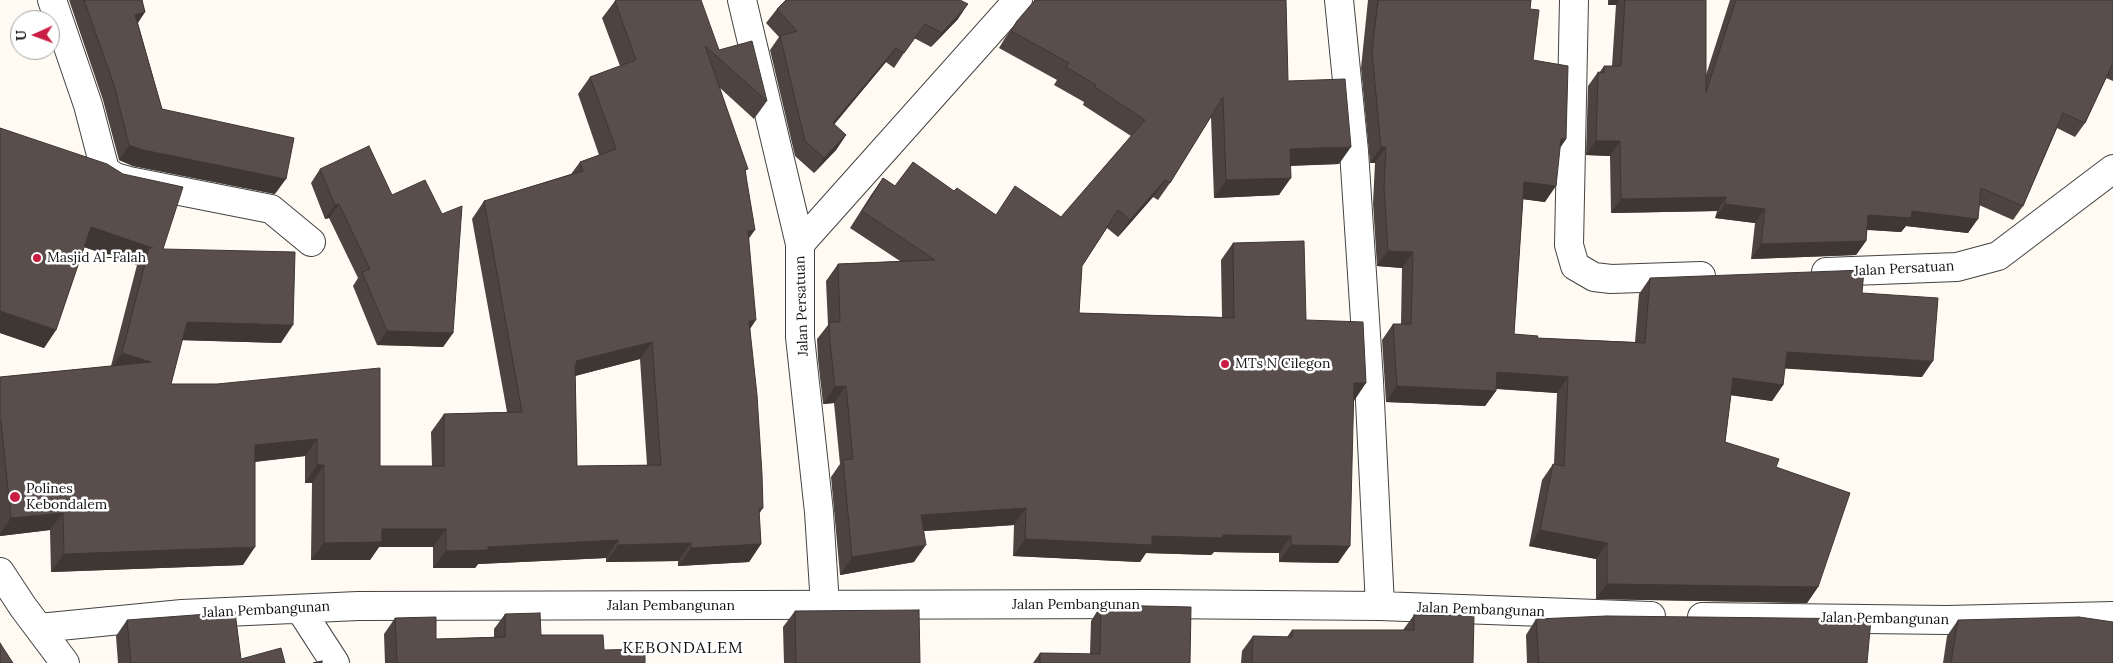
<!DOCTYPE html>
<html>
<head>
<meta charset="utf-8">
<style>
	body { margin:0 }
	#map { position:relative; width:2113px; height:663px; overflow:hidden; background:#fffaf2; font-family:Lora,serif }
	canvas { display:block }
	.north { position:absolute; left:10px; top:10px; width:50px; height:50px; box-sizing:border-box; background:#fff; border:1px solid #9f9f9f; border-radius:50%; rotate:268deg; font-size:14px; font-weight:700; line-height:20px; text-align:center; color:#101010 }
	.north::after { content:''; display:block; margin:auto; width:18px; height:22px; background:#ca1d43; clip-path:polygon(50% 0,100% 100%,50% 72%,0 100%) }
</style>
</head>
<body>
<div id="map">
<canvas width="2113" height="663"></canvas>
<div class="north">U</div>
</div>
<script>
const ctx = document.querySelector('canvas').getContext('2d');
ctx.lineJoin = 'round';
const poly = rows => new Path2D(rows.map(r => 'M' + r).join(''));
function trace(path, color, width, dash) { ctx.strokeStyle = color; ctx.lineWidth = width; ctx.lineCap = dash ? 'butt' : 'round'; ctx.setLineDash(dash || []); ctx.stroke(path); }
function fill(path, color) { ctx.fillStyle = color; ctx.fill(path, 'evenodd'); }
function write(font, color, halo, rows, align = 'center') {
  ctx.font = font + ' Lora,serif'; ctx.lineWidth = 5; ctx.setLineDash([]); ctx.textBaseline = 'middle'; ctx.strokeStyle = halo; ctx.fillStyle = color; for (const [text, x, y, turn = 0] of rows) {
    ctx.save(); ctx.translate(x, y); ctx.rotate((+turn || 0) * Math.PI / 180); ctx.textAlign = isNaN(turn) ? turn : align; if (halo) ctx.strokeText(text, 0, 0); ctx.fillText(text, 0, 0); ctx.restore();
  }
}
const minor = poly([
	[52,0,88,105,105,170,115,177,129,181,271,209,311,242],
	[742,0,800,244,800,337,819,512,825,605],
	[1339,0,1354,151,1369,381,1380,606],
	[1574,0,1569,245,1575,266,1594,277,1611,279,1701,276],
	[800,244,1018,0],
	[1826,272,1957,267,1998,256,2113,169],
	[0,572,23,607,65,663],
	[300,609,335,663],
	[1702,617,1947,620,2113,616],
	[39,628,182,614,358,606,1152,604,1380,606,1651,616]
]);
trace(minor, '#434343', 30);
trace(minor, '#fff', 28);
fill(poly([
	[69,0,142,0,145,12,138,23,162,109,275,194,133,166,119,160,103,100],
	[1368,0,1531,0,1530,9,1533,60,1566,139,1560,148,1545,202,1523,199,1514,334,1537,338,1635,342,1639,294,1650,278,1862,293,1922,377,1785,368,1783,385,1772,401,1731,395,1725,442,1776,467,1818,587,1807,603,1596,599,1596,559,1529,546,1542,480,1553,464,1554,464,1557,393,1496,389,1496,391,1485,406,1386,402,1382,340,1393,324,1401,324,1402,268,1377,266,1373,203,1375,163,1370,163,1361,68],
	[1608,0,1706,0,1706,75,1730,0,2113,0,2113,81,2106,78,2085,123,2075,137,2057,128,2023,206,2013,220,1979,205,1968,233,1906,226,1901,232,1867,230,1866,241,1856,255,1751,259,1755,223,1715,218,1717,211,1611,213,1610,156,1586,155,1588,86,1598,72,1599,73,1604,66,1612,66,1616,5,1608,5],
	[615,1,719,50,767,101,754,119,720,88,746,172,749,239,750,329,763,508,759,514,761,544,749,562,678,566,678,561,606,562,606,558,478,564,475,568,433,568,433,547,379,547,370,560,311,560,312,483,305,483,305,456,255,462,243,565,51,572,50,530,0,536,0,377,111,366,137,265,84,247,56,330,44,348,0,333,0,128,163,249,281,343,182,340,171,384,217,384,380,466,432,466,431,432,444,414,507,412,472,219,484,201,571,174,580,162,599,155,578,94,590,77,620,66,602,18],
	[640,359,647,465,577,466,575,376],
	[777,9,958,19,931,47,914,38,894,68,886,62,834,124,846,135,836,150,814,173,795,156,770,50,779,37,766,23],
	[1017,21,1288,81,1339,164,1290,166,1279,195,1214,198,1211,117,1170,183,1158,200,1153,197,1118,237,1107,228,1082,266,1079,313,1222,317,1221,260,1233,243,1306,320,1354,401,1338,563,1279,562,1279,553,1214,552,1211,555,1146,553,1140,562,1013,556,1014,525,924,531,914,562,840,575,831,477,840,464,834,403,823,404,818,359,817,339,828,325,826,281,838,264,900,261,850,228,871,195,883,178,895,186,954,191,995,215,1061,217,1131,136,1083,105,1084,102,1054,85,1057,80,999,48,1005,38],
	[320,169,453,333,443,347,377,345,353,286,358,278,329,218,325,219,311,183],
	[1101,605,1190,663,1033,663,1040,653,1090,654,1091,621],
	[795,611,920,663,784,663,783,627],
	[505,614,541,635,604,650,645,663,385,663,384,634,395,618,436,639,494,637,494,629],
	[1414,615,1473,663,1241,663,1242,651,1253,636,1287,637,1292,630,1403,630],
	[1536,619,1867,663,1527,663,1526,635],
	[127,620,241,659,285,663,118,663,116,636],
	[1958,620,2113,663,1943,663,1947,636]
]), '#4d4340');
fill(poly([
	[1611,0,1619,0,1616,5,1608,5],
	[968,4,958,19,931,47,942,33],
	[145,12,134,27,135,15],
	[896,48,886,62,823,138,833,123],
	[846,135,836,150,814,173,824,158],
	[1561,139,1566,139,1555,155],
	[1596,141,1620,141,1610,156,1586,155],
	[129,145,286,179,275,194,133,166,119,160],
	[1351,147,1339,164,1278,166,1290,149],
	[1381,147,1386,147,1375,163,1370,163],
	[1291,178,1279,195,1214,198,1226,180],
	[1165,180,1153,197,1118,237,1130,220],
	[1524,182,1556,186,1545,202,1513,198],
	[1726,197,1717,211,1611,213,1621,199],
	[339,204,329,218,325,219,335,205],
	[1725,204,1765,209,1755,223,1715,218],
	[1912,211,1978,219,1968,233,1906,226,1901,232,1858,229,1868,215],
	[91,227,153,248,149,248,137,265,78,245],
	[755,230,742,248,748,231],
	[1866,241,1856,255,1751,259,1761,244],
	[1388,251,1413,252,1402,268,1377,266],
	[0,311,56,330,44,348,0,333],
	[756,320,744,338,749,321],
	[187,322,293,325,281,343,175,340],
	[387,331,453,333,443,347,377,345],
	[652,342,640,359,567,378,576,361],
	[1787,352,1933,361,1922,377,1776,368],
	[122,353,151,362,110,370],
	[1497,372,1568,377,1557,393,1486,388],
	[1733,378,1783,385,1772,401,1722,394],
	[1354,383,1366,383,1354,401,1342,400],
	[846,386,834,403,823,404,835,387],
	[1397,386,1496,391,1485,406,1386,402],
	[317,439,305,456,243,463,255,445],
	[317,465,324,465,312,483,305,483],
	[1026,508,1014,525,909,532,921,515],
	[63,513,50,530,0,536,0,534,11,518],
	[382,529,446,529,433,547,379,547,370,560,311,560,324,543],
	[1540,530,1607,543,1596,559,1529,546],
	[1223,535,1291,536,1279,553,1214,552,1211,555,1146,553,1140,562,1013,556,1025,539],
	[618,540,606,558,478,564,475,568,433,568,446,551,488,547],
	[691,543,678,561,606,562,618,545],
	[761,544,749,562,678,566,691,548],
	[926,545,914,562,840,575,852,557],
	[1291,545,1350,546,1338,563,1279,562],
	[255,547,243,565,51,572,64,554],
	[1607,584,1818,587,1807,603,1596,599]
]), '#3e3734');
const building = poly([
	[84,0,142,0,145,12,135,15,162,109,294,138,286,179,143,150,129,145,114,85,84,0],
	[616,0,701,0,719,50,752,41,767,101,705,46,748,169,745,170,755,230,748,231,756,320,749,321,757,395,762,474,763,508,759,509,761,544,691,548,691,543,618,545,618,540,488,547,488,550,446,551,446,529,382,529,382,542,324,543,324,465,317,465,317,439,255,445,255,547,64,554,63,513,11,518,1,421,0,421,0,377,151,362,122,353,149,248,153,248,91,227,56,330,0,311,0,128,107,164,123,174,183,187,163,249,295,252,293,325,187,322,171,384,217,384,380,368,380,466,444,466,444,414,522,412,484,201,583,171,580,162,616,149,590,77,636,60,615,1,616,0],
	[652,342,661,465,577,466,575,365,577,364,576,361,652,342],
	[786,0,960,0,968,4,942,33,925,24,904,53,896,48,833,123,846,135,824,158,805,141,780,36,797,31,777,9,786,0],
	[1035,0,1286,0,1288,81,1345,79,1351,147,1290,149,1291,178,1226,180,1223,97,1170,183,1165,180,1130,220,1118,210,1082,266,1079,313,1234,318,1233,243,1304,241,1306,320,1363,322,1366,383,1354,383,1350,546,1291,545,1291,536,1223,535,1223,538,1152,536,1152,545,1025,539,1026,508,921,515,926,545,852,557,843,460,853,459,846,386,835,387,830,342,829,322,840,322,838,264,935,260,862,211,883,178,895,186,913,162,954,191,957,188,996,215,1015,186,1061,217,1145,120,1095,87,1096,85,1066,67,1069,63,1011,31,1017,21,1035,0],
	[1378,0,1531,0,1530,9,1539,10,1533,60,1568,66,1566,139,1561,139,1556,186,1524,182,1514,334,1538,336,1537,338,1645,343,1650,278,1864,270,1862,293,1938,298,1933,361,1787,352,1783,385,1733,378,1725,442,1779,459,1776,467,1850,493,1818,587,1607,584,1607,543,1540,530,1553,464,1564,466,1568,377,1497,372,1496,391,1397,386,1393,324,1411,324,1413,252,1388,251,1384,187,1386,147,1381,147,1372,52,1378,0],
	[1625,0,1706,0,1706,92,1736,0,2113,0,2113,63,2085,123,2063,113,2023,206,1981,188,1978,219,1912,211,1911,218,1868,215,1866,241,1761,244,1765,209,1725,204,1726,197,1621,199,1620,141,1596,141,1598,72,1604,73,1604,66,1621,66,1625,0],
	[369,146,392,195,425,180,442,214,462,206,453,333,387,331,362,272,370,269,339,204,335,205,320,169,369,146],
	[1101,605,1191,607,1190,663,1040,663,1040,653,1100,654,1101,605],
	[919,610,920,663,796,663,795,611,919,610],
	[235,612,241,659,281,648,285,663,131,663,127,620,235,612],
	[540,613,541,635,603,635,604,650,645,649,645,663,397,663,395,618,436,617,436,639,505,637,505,614,540,613],
	[1414,615,1474,615,1473,663,1252,663,1253,636,1292,637,1292,630,1414,630,1414,615],
	[1607,616,1871,619,1867,663,1539,663,1536,619,1607,616],
	[2079,617,2113,622,2113,663,1951,663,1958,620,2079,617],
	[0,643,13,663,0,663,0,643],
	[322,661,322,663,313,663,322,661]
]);
fill(building, '#594e4b');
trace(building, '#3e3734', 1);
for (const [x, y, r, color] of [
	[37,258,5,"#ca1d43"],
	[1225,364,5,"#ca1d43"],
	[15,497,6,"#ca1d43"]
]) { const dot = new Path2D(); dot.arc(x, y, r, 0, 2 * Math.PI); ctx.fillStyle = color; ctx.fill(dot); trace(dot, '#fff', 2); }
write('14px', '#101010', '#fff', [
	["Masjid Al-Falah",47,258],
	["MTs N Cilegon",1235,364],
	["Polines",26,489],
	["Kebondalem",26,505]
], 'left');
write('14px', '#101010', '#fff', [
	["Jalan Persatuan",1904,269,-3],
	["Jalan Persatuan",802,306,-92],
	["Jalan Pembangunan",1076,605],
	["Jalan Pembangunan",671,606],
	["Jalan Pembangunan",266,610,-3],
	["Jalan Pembangunan",1481,610,2],
	["Jalan Pembangunan",1885,619,1]
]);
ctx.letterSpacing = '1px';
write('16px', '#101010', '#fff', [
	["KEBONDALEM",683,648]
]);
ctx.letterSpacing = '0px';
</script>
</body>
</html>
